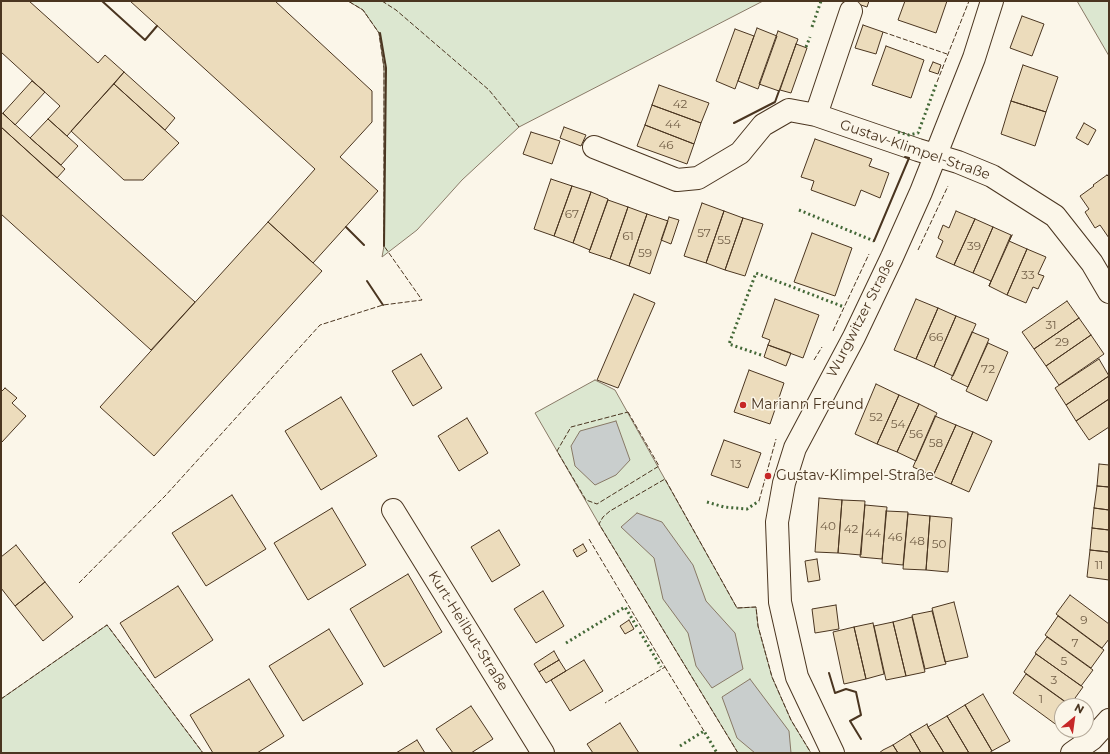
<!DOCTYPE html>
<html>
<head>
<meta charset="utf-8">
<style>
	body { margin:0 }
	#map { position:relative; width:1110px; height:754px; overflow:hidden; background:#fbf6e9; font-family:Montserrat,sans-serif }
	canvas { display:block }
	.frame { position:absolute; inset:0; border:2px solid #4a3520; pointer-events:none }
	.north { position:absolute; left:1054px; top:698px; width:40px; height:40px; box-sizing:border-box; background:#fbf6e9; border:1px solid #b4a999; border-radius:50%; rotate:29deg; font-size:11px; font-weight:700; line-height:16px; text-align:center; color:#4a3520 }
	.north::after { content:''; display:block; margin:auto; width:14px; height:18px; background:#c62828; clip-path:polygon(50% 0,100% 100%,50% 72%,0 100%) }
</style>
</head>
<body>
<div id="map">
<canvas width="1110" height="754"></canvas>
<div class="frame"></div>
<div class="north">N</div>
</div>
<script>
const ctx = document.querySelector('canvas').getContext('2d');
ctx.lineJoin = 'round';
function fill(path, color) { ctx.fillStyle = color; ctx.fill(path, 'evenodd'); }
const poly = rows => new Path2D(rows.map(r => 'M' + r).join(''));
function trace(path, color, width, dash) { ctx.strokeStyle = color; ctx.lineWidth = width; ctx.lineCap = dash ? 'butt' : 'round'; ctx.setLineDash(dash || []); ctx.stroke(path); }
function write(font, color, halo, rows, align = 'center') {
  ctx.font = font + ' Montserrat,sans-serif'; ctx.lineWidth = 3; ctx.setLineDash([]); ctx.textBaseline = 'middle'; ctx.strokeStyle = halo; ctx.fillStyle = color; for (const [text, x, y, turn = 0] of rows) {
    ctx.save(); ctx.translate(x, y); ctx.rotate((+turn || 0) * Math.PI / 180); ctx.textAlign = isNaN(turn) ? turn : align; if (halo) ctx.strokeText(text, 0, 0); ctx.fillText(text, 0, 0); ctx.restore();
  }
}
const green = poly([
	[348,1,763,1,519,127,462,180,417,230,382,257,384,246,384,68,379,33,363,10,348,1],
	[1077,1,1109,1,1109,56,1077,1],
	[595,380,615,390,737,608,756,607,758,626,772,677,791,720,811,753,738,753,599,524,557,451,535,413,595,380],
	[107,625,203,753,1,753,1,699,107,625]
]);
fill(green, '#dce7d0');
trace(green, '#887966', 1);
const water = poly([
	[616,421,630,460,616,475,595,485,575,466,571,446,580,431,616,421],
	[637,513,662,522,693,565,706,601,735,633,743,669,712,688,696,666,688,633,663,599,654,558,621,527,637,513],
	[750,679,789,731,791,753,755,753,737,738,722,697,750,679]
]);
fill(water, '#c9cecd');
trace(water, '#887966', 1);
const building = poly([
	[1,1,29,1,98,63,105,55,124,72,67,136,48,119,60,106,1,52,1,1],
	[130,1,275,1,372,91,372,122,340,157,378,191,313,263,268,222,315,169,130,1],
	[849,1,869,1,867,7,849,1],
	[905,1,947,1,936,33,898,20,905,1],
	[1022,16,1044,24,1032,56,1010,48,1022,16],
	[863,25,883,32,876,54,855,48,863,25],
	[757,28,777,36,758,89,738,81,757,28],
	[735,29,754,36,735,89,716,81,735,29],
	[778,31,798,39,779,91,759,84,778,31],
	[796,44,807,48,791,93,780,90,796,44],
	[886,46,924,60,911,98,872,85,886,46],
	[933,62,941,65,938,74,929,71,933,62],
	[1023,65,1058,77,1046,112,1011,101,1023,65],
	[124,72,175,118,165,130,114,84,124,72],
	[32,81,45,92,15,125,3,113,32,81],
	[114,84,179,143,143,180,124,180,71,131,114,84],
	[659,85,709,103,701,123,652,105,659,85],
	[1011,101,1046,112,1035,146,1001,134,1011,101],
	[652,105,701,123,694,144,645,125,652,105],
	[1,112,65,169,57,178,1,127,1,112],
	[48,119,78,146,61,165,30,138,48,119],
	[1084,123,1096,130,1088,145,1076,138,1084,123],
	[645,125,694,144,687,164,637,146,645,125],
	[1,127,195,302,151,350,1,214,1,127],
	[564,127,586,135,581,146,560,138,564,127],
	[531,132,560,141,552,164,523,154,531,132],
	[815,139,872,159,869,166,889,173,880,198,861,190,855,206,811,190,814,181,801,177,815,139],
	[1107,175,1109,177,1109,238,1100,225,1095,228,1085,212,1089,209,1080,196,1094,186,1093,185,1107,175],
	[551,179,572,186,554,236,534,229,551,179],
	[572,186,591,192,573,243,554,236,572,186],
	[591,192,608,199,590,250,573,243,591,192],
	[608,200,628,207,610,259,589,252,608,200],
	[702,203,724,211,706,263,684,256,702,203],
	[628,207,647,214,629,266,610,259,628,207],
	[724,211,743,218,725,270,706,263,724,211],
	[956,211,975,219,954,265,936,257,943,241,938,238,943,225,949,228,956,211],
	[647,214,668,221,650,274,629,266,647,214],
	[669,217,679,220,671,244,661,240,669,217],
	[743,218,763,224,745,276,725,270,743,218],
	[975,219,993,227,973,273,954,265,975,219],
	[268,222,322,271,154,456,100,407,268,222],
	[993,227,1011,235,989,286,991,281,973,273,993,227],
	[812,233,852,248,835,296,794,282,812,233],
	[1012,235,1009,241,1027,249,1007,295,989,286,1012,235],
	[1027,249,1046,257,1038,274,1044,276,1038,289,1033,287,1026,303,1007,295,1027,249],
	[634,294,655,303,618,388,597,380,634,294],
	[775,299,819,315,803,358,768,345,770,340,762,337,775,299],
	[916,299,938,308,916,359,894,350,916,299],
	[1067,301,1079,318,1034,349,1022,332,1067,301],
	[938,308,956,316,934,367,916,359,938,308],
	[956,316,976,324,953,376,934,367,956,316],
	[1079,318,1091,335,1046,366,1034,349,1079,318],
	[972,332,989,339,968,387,951,379,972,332],
	[1091,335,1104,354,1059,385,1046,366,1091,335],
	[988,343,1008,352,987,401,966,391,988,343],
	[768,345,791,353,786,366,764,357,768,345],
	[421,354,442,388,413,406,392,371,421,354],
	[1099,359,1109,376,1066,405,1055,388,1099,359],
	[749,370,784,383,770,424,734,412,749,370],
	[1109,376,1109,399,1076,421,1066,405,1109,376],
	[876,384,899,395,877,444,855,434,876,384],
	[5,388,17,398,12,403,26,416,2,442,1,441,1,392,5,388],
	[899,395,919,404,897,452,877,444,899,395],
	[341,397,377,456,321,490,285,431,341,397],
	[1109,399,1109,427,1089,440,1076,421,1109,399],
	[919,404,937,413,916,461,897,452,919,404],
	[935,416,956,425,933,476,913,467,935,416],
	[467,418,488,453,459,471,438,436,467,418],
	[956,425,973,432,951,484,933,476,956,425],
	[973,432,992,441,969,492,951,484,973,432],
	[724,440,761,453,748,488,711,475,724,440],
	[1099,464,1109,465,1109,487,1097,486,1099,464],
	[1097,486,1109,487,1109,510,1094,508,1097,486],
	[232,495,266,549,206,586,172,533,232,495],
	[819,498,842,500,838,553,815,552,819,498],
	[842,500,865,501,861,555,838,553,842,500],
	[865,505,887,507,882,559,860,557,865,505],
	[332,508,366,565,308,600,274,543,332,508],
	[1094,508,1109,510,1109,530,1092,528,1094,508],
	[886,511,908,512,903,565,882,563,886,511],
	[908,514,930,516,926,570,903,569,908,514],
	[930,516,952,518,948,572,926,570,930,516],
	[1092,528,1109,530,1109,552,1090,550,1092,528],
	[499,530,520,565,492,582,471,547,499,530],
	[583,544,587,551,577,557,573,550,583,544],
	[16,545,45,582,15,606,1,588,1,557,16,545],
	[1090,550,1109,552,1109,580,1087,577,1090,550],
	[817,559,820,580,808,582,805,561,817,559],
	[408,574,442,632,384,667,350,609,408,574],
	[45,582,73,617,43,641,15,606,45,582],
	[178,586,213,640,155,678,120,623,178,586],
	[543,591,564,626,536,643,514,609,543,591],
	[1070,595,1109,624,1109,639,1102,648,1056,614,1070,595],
	[954,602,968,657,945,662,932,608,954,602],
	[836,605,839,629,815,633,812,609,836,605],
	[932,611,946,664,925,669,912,615,932,611],
	[1058,616,1104,650,1091,668,1045,635,1058,616],
	[912,617,925,672,906,676,893,622,912,617],
	[629,620,634,629,625,634,620,626,629,620],
	[893,622,906,676,886,680,874,626,893,622],
	[873,623,884,674,866,679,854,627,873,623],
	[854,627,866,679,844,684,833,632,854,627],
	[329,629,363,684,303,721,269,666,329,629],
	[1047,637,1093,670,1081,686,1035,653,1047,637],
	[554,651,559,660,539,672,534,664,554,651],
	[1036,654,1083,687,1070,705,1024,672,1036,654],
	[559,660,566,671,546,683,539,672,559,660],
	[584,660,603,691,570,711,551,680,584,660],
	[1026,674,1071,706,1062,706,1062,721,1058,726,1013,693,1026,674],
	[249,679,284,736,257,753,213,753,190,715,249,679],
	[983,694,1010,741,992,751,965,705,983,694],
	[965,705,992,751,989,753,969,753,947,716,965,705],
	[471,706,493,739,471,753,453,753,436,729,471,706],
	[947,716,969,753,944,753,928,727,947,716],
	[620,723,639,753,593,753,587,744,620,723],
	[927,724,928,727,944,753,921,753,910,734,927,724],
	[910,734,921,753,898,753,893,745,910,734],
	[417,740,425,753,396,753,417,740],
	[893,745,898,753,879,753,883,750,893,745]
]);
fill(building, '#ecdcbc');
trace(building, '#4a3520', 1);
const minor = poly([
	[816,115,851,11],
	[594,147,677,180,698,178,740,153,763,125,789,110,816,115,918,150,958,162,992,176,1055,216,1092,263,1109,292],
	[393,510,543,753],
	[833,753,797,677,780,602,777,522,784,483,795,448,854,337,892,257,921,192,974,58,992,1],
	[1072,753,1092,739,1109,720]
]);
trace(minor, '#4a3520', 24);
trace(minor, '#fbf6e9', 22);
trace(poly([
	[812,27,821,1],
	[806,47,810,37],
	[898,132,909,135,918,133,937,82],
	[799,210,874,241],
	[761,355,729,344,756,273,844,307],
	[707,502,724,507,747,509,759,501],
	[640,632,661,667],
	[566,643,625,607,637,627],
	[680,746,704,731,717,753]
]), '#436837', 3, [2, 3]);
trace(poly([
	[382,1,396,10,489,90,519,127],
	[883,32,947,54],
	[937,82,969,1],
	[918,250,948,186],
	[833,331,869,254],
	[814,360,822,347],
	[628,412,659,466,597,504,586,500,557,451,571,427,628,412],
	[759,501,776,439],
	[589,539,665,667,605,703],
	[79,583,166,495,320,325,383,305,422,300,384,246,384,68,379,33,363,10,348,1],
	[665,667,704,731],
	[1,699,107,625,203,753],
	[738,753,599,524,603,517,610,511,665,479,737,608,756,607,758,626,772,677,791,720,811,753]
]), '#4a3520', 1, [5, 2]);
trace(poly([
	[102,1,145,40,157,26],
	[380,33,386,68,384,246],
	[734,123,775,102,779,91],
	[346,227,364,245],
	[874,241,909,158,905,157],
	[367,281,383,305],
	[829,673,835,693,846,689,856,692,861,715,850,721,861,739]
]), '#4a3520', 2);
for (const [x, y, r, color] of [
	[743,405,4,"#c62828"],
	[768,476,4,"#c62828"]
]) { const dot = new Path2D(); dot.arc(x, y, r, 0, 2 * Math.PI); ctx.fillStyle = color; ctx.fill(dot); trace(dot, '#fbf6e9', 1.5); }
write('12px', '#725f47', null, [
	["42",680,104],
	["44",673,124],
	["46",666,145],
	["67",572,214],
	["57",704,233],
	["61",628,236],
	["55",724,240],
	["39",974,246],
	["59",645,253],
	["33",1028,275],
	["31",1051,325],
	["66",936,337],
	["29",1062,342],
	["72",988,369],
	["52",876,417],
	["54",898,424],
	["56",916,434],
	["58",936,443],
	["13",736,464],
	["40",828,526],
	["42",851,529],
	["44",873,533],
	["46",895,537],
	["48",917,541],
	["50",939,544],
	["11",1099,565],
	["9",1084,620],
	["7",1075,643],
	["5",1064,661],
	["3",1054,680],
	["1",1041,699]
]);
write('14px', '#4a3520', '#fbf6e9', [
	["Gustav-Klimpel-Straße",915,150,19],
	["Wurgwitzer Straße",861,318,-63],
	["Kurt-Heilbut-Straße",468,631,58]
]);
write('14px', '#4a3520', '#fbf6e9', [
	["Mariann Freund",751,405],
	["Gustav-Klimpel-Straße",776,476]
], 'left');
</script>
</body>
</html>
